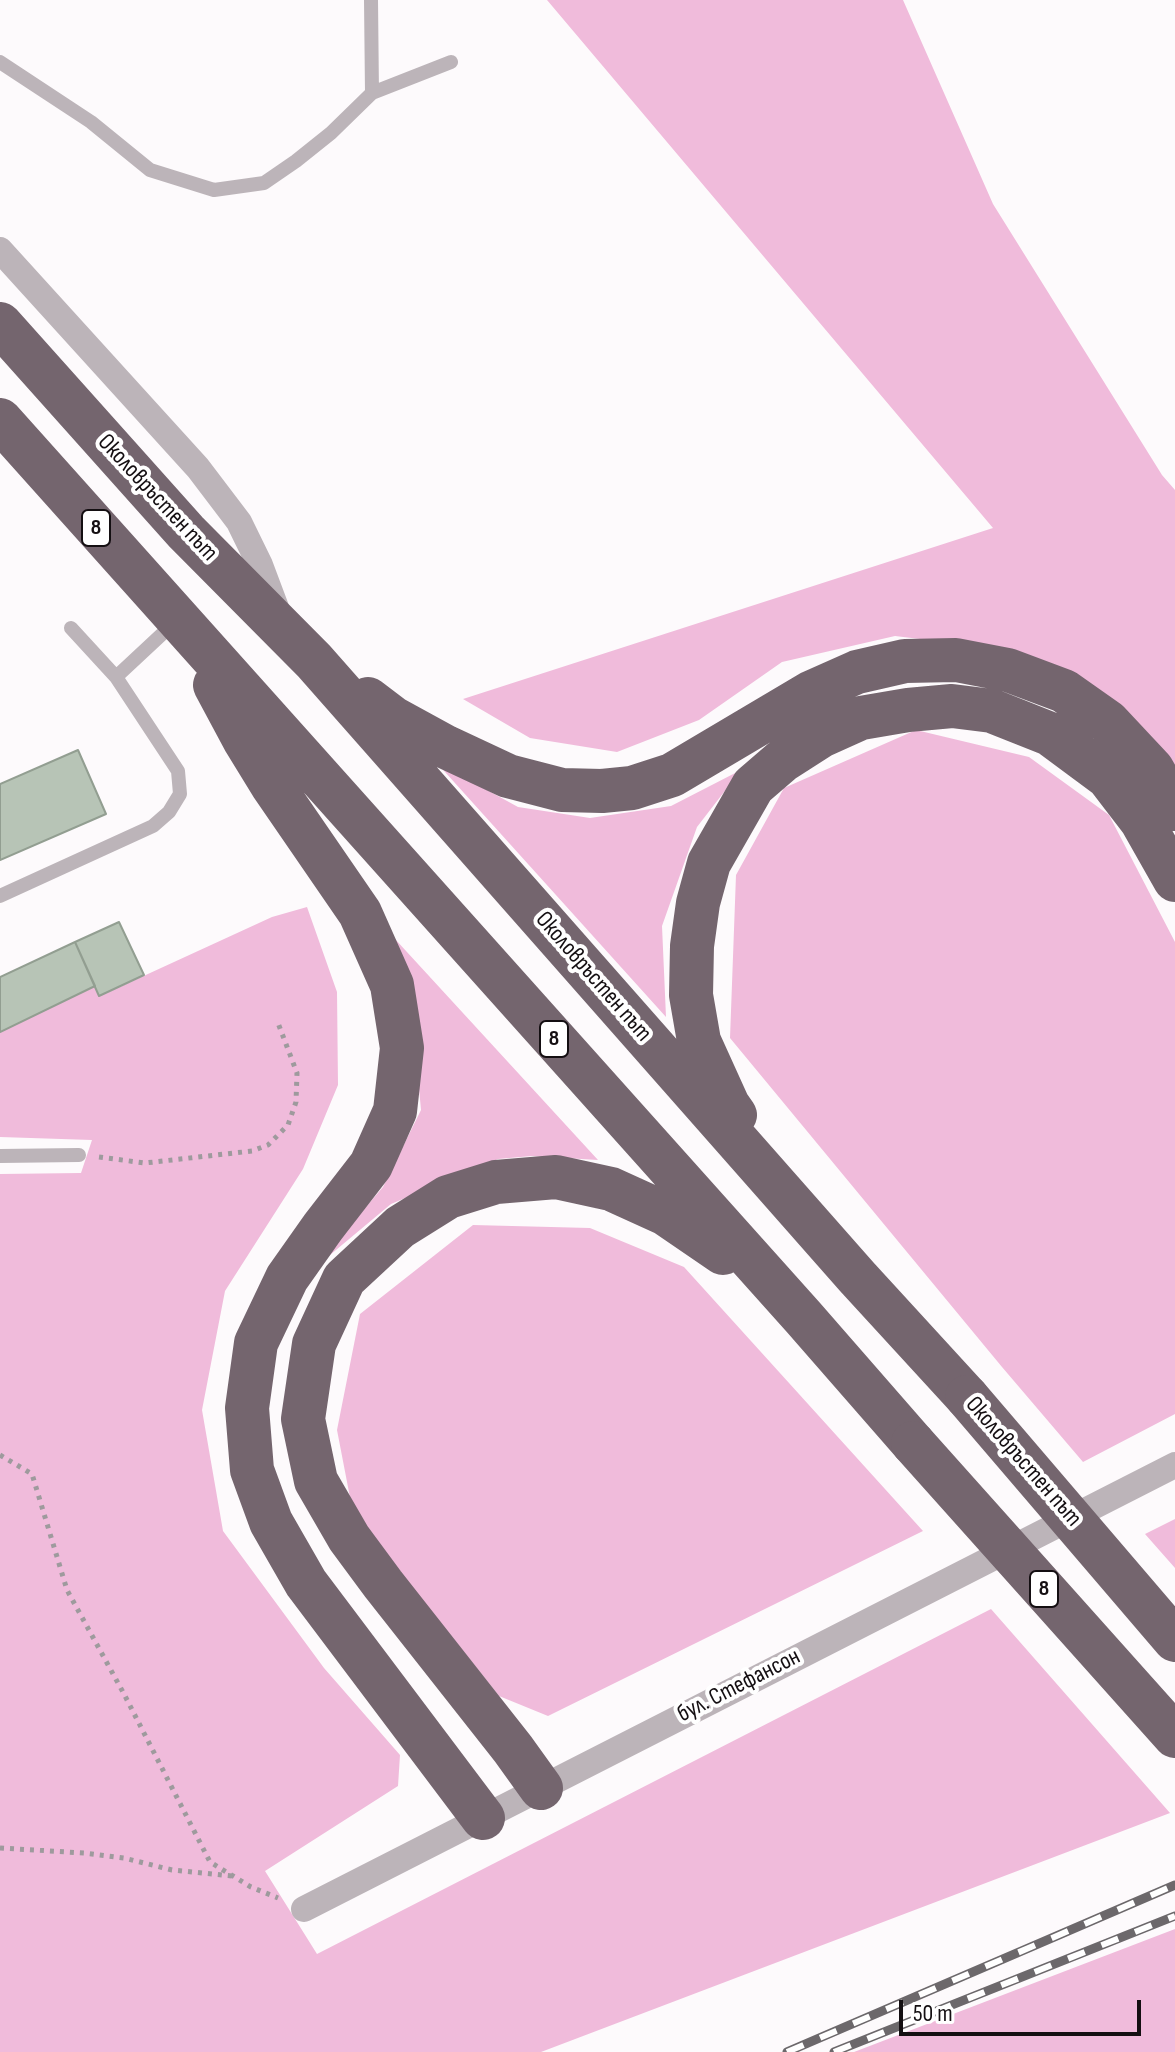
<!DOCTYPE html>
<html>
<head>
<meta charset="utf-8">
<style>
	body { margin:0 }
	#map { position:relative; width:1175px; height:2052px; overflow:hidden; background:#fdfafc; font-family:"Sofia Sans Condensed",sans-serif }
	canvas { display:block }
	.scale { position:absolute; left:899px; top:2000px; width:242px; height:36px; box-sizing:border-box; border:4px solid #140f12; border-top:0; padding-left:10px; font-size:24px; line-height:28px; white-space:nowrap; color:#140f12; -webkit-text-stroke:6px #fff; paint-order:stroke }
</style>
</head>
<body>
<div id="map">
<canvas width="1175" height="2052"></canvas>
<div class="scale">50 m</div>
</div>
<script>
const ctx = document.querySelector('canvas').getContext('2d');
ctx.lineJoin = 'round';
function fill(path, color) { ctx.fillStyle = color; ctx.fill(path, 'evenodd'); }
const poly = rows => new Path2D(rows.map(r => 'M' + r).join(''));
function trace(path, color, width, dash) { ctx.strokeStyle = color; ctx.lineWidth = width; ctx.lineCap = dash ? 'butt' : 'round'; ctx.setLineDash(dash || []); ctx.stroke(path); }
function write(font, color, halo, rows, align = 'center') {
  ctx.font = font + ' "Sofia Sans Condensed",sans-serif'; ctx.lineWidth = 8; ctx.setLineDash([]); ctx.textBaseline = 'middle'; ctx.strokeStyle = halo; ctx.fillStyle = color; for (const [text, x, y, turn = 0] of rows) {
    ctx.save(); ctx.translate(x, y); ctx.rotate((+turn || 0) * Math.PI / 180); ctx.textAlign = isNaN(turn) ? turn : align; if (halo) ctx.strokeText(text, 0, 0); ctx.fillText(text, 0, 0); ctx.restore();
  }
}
fill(poly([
	[547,0,903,0,993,204,1162,475,1175,490,1175,768,1011,650,895,636,782,662,699,720,617,752,530,738,463,699,993,528],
	[916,730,1029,757,1109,815,1175,942,1175,1414,1083,1462,1002,1367,730,1038,736,875,784,788],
	[436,762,518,807,590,818,671,806,741,770,697,827,662,926,666,1017],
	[307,907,337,992,338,1085,303,1169,225,1291,202,1410,223,1531,324,1668,400,1755,398,1786,265,1871,317,1954,991,1609,1170,1813,541,2052,0,2052,0,1174,81,1173,92,1140,0,1137,0,1032,95,986,100,996,272,917],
	[384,927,598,1160,532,1156,498,1159,391,1204,312,1270,383,1187,421,1110,411,1002],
	[473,1225,590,1228,684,1267,923,1531,548,1716,499,1696,353,1513,337,1430,360,1314],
	[1175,1519,1175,1568,1145,1534],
	[1175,1929,1175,2052,854,2052]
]), '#f0bbdb');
const building = poly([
	[78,750,106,814,0,860,0,784,78,750],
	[119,922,144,975,99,996,75,942,119,922],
	[75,942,95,986,0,1032,0,977,75,942]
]);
fill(building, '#b7c4b6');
trace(building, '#929e91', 2);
trace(poly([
	[99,1157,145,1163,252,1151,268,1145,288,1125,296,1102,297,1073,278,1023],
	[0,1455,32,1474,67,1590,124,1694,210,1862,251,1887,278,1898],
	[0,1848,84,1853,124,1858,172,1870,232,1876]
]), '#9e9a9d', 5, [4, 6]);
trace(poly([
	[371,0,372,93],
	[0,62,91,122,150,170,214,190,264,183,296,161,331,133,372,93,451,62],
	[116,677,175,622],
	[0,896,153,826,169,812,180,794,178,771,116,677,71,628],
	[0,1156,79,1155]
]), '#bcb4b9', 14);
trace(poly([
	[0,250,198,468,239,522,260,565,278,613],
	[304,1909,1175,1465]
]), '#bcb4b9', 26);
trace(poly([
	[0,324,186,532,314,661,857,1277,967,1397],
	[0,420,803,1317,913,1443],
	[215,685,245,741,272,785,360,913,392,985,402,1048,395,1111,371,1165,323,1227,287,1278,256,1343,247,1408,252,1470,271,1522,306,1583,483,1818],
	[368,699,393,718,446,747,508,776,562,790,602,791,632,788,672,775,812,692,857,672,905,661,956,660,1008,670,1064,691,1108,722,1152,769,1175,809],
	[735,1115,728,1105,699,1041,691,995,692,946,698,903,709,863,753,786,782,761,821,736,861,718,908,710,952,706,992,711,1050,734,1108,777,1141,820,1175,880],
	[541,1788,513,1749,383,1584,349,1538,316,1481,303,1419,314,1344,344,1279,400,1227,448,1197,496,1182,556,1177,611,1189,666,1214,723,1253]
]), '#74656e', 44);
const rail = poly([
	[787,2052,1175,1885],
	[834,2052,1175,1916]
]);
trace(rail, '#6c686b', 9);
trace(rail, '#fff', 6, [18]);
trace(poly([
	[967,1397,1175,1640],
	[913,1443,1175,1736]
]), '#74656e', 44);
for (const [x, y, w] of [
	[96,528,28],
	[554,1039,28],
	[1044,1589,28]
]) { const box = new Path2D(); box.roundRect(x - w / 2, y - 18, w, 36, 6); ctx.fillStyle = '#fff'; ctx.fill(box); trace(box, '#140f12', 2); }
write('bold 22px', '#140f12', null, [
	["8",96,528],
	["8",554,1039],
	["8",1044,1589]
]);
write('24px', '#140f12', '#fff', [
	["Околовръстен път",157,498,47],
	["Околовръстен път",593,977,49],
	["Околовръстен път",1023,1462,49],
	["бул. Стефансон",739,1686,-27]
]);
</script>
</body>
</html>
